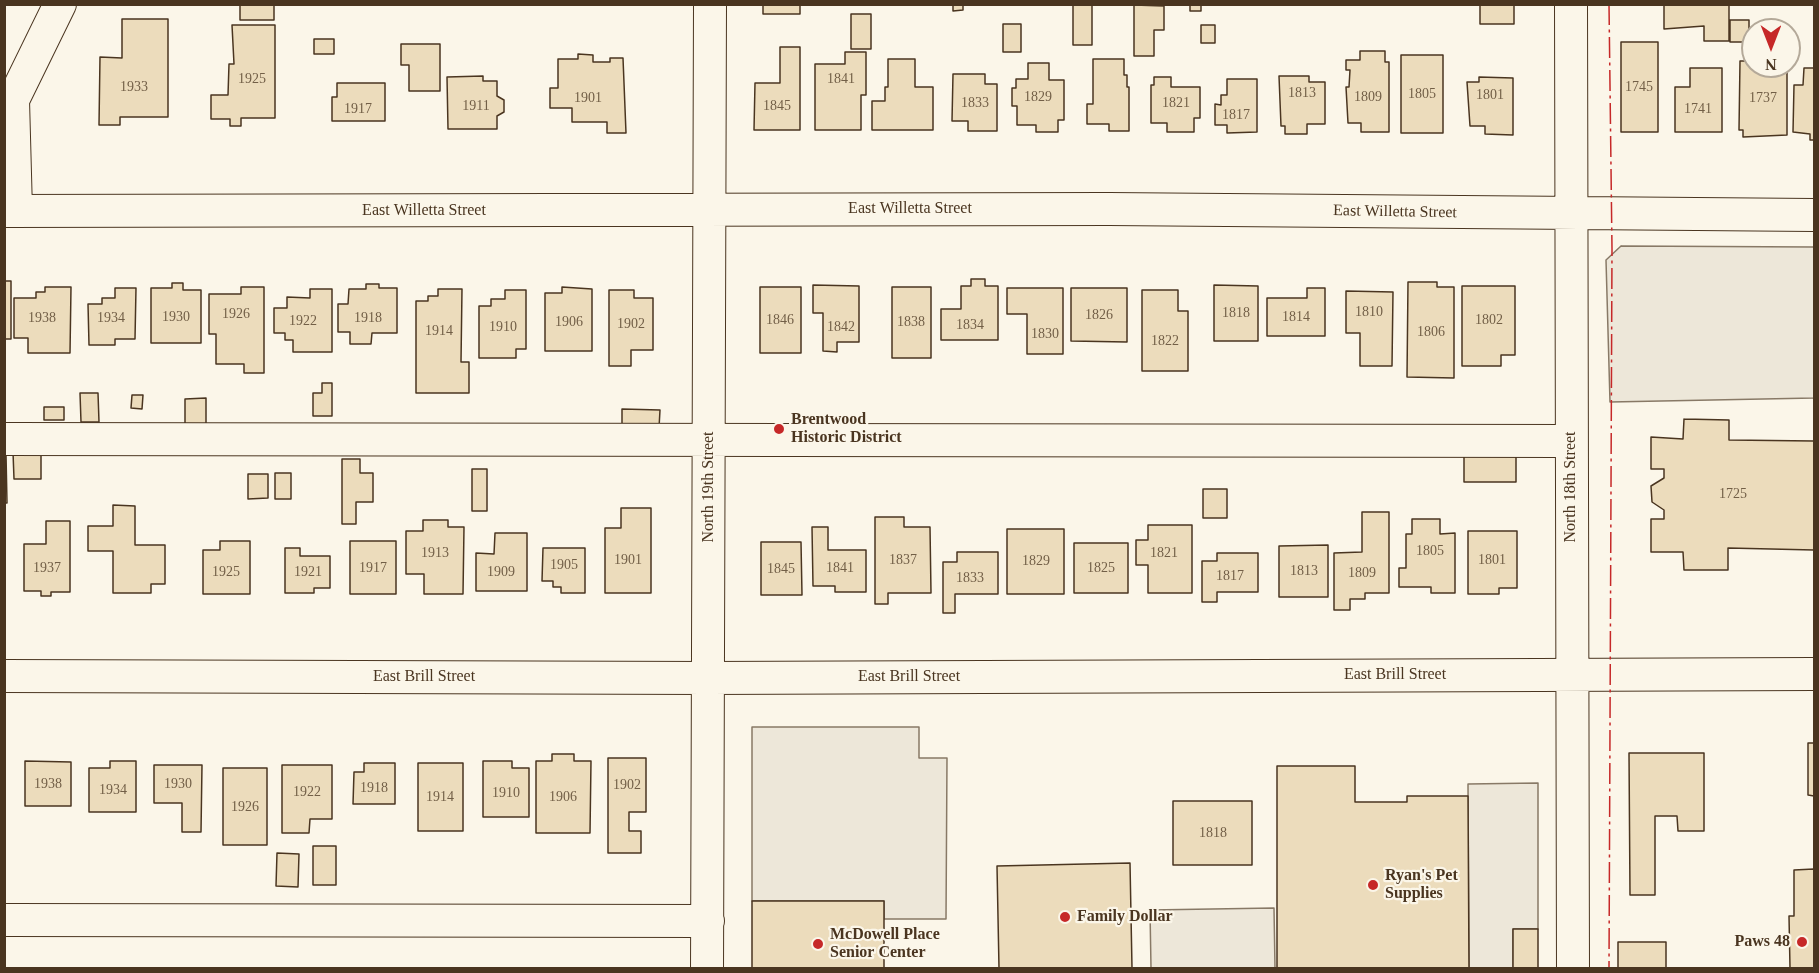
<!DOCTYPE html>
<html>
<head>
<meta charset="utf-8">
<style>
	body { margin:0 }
	#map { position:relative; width:1819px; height:973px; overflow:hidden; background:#fbf6e9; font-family:"Times New Roman",serif }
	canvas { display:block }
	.frame { position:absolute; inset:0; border:6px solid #4a3520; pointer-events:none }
	.north { position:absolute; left:1741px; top:18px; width:60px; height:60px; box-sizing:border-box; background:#fbf6e9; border:2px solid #b4a999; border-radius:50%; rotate:180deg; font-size:16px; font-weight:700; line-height:24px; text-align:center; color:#4a3520 }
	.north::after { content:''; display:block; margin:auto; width:21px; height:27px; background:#c62828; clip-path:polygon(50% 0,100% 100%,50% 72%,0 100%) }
</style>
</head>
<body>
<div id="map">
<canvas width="1819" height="973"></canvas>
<div class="frame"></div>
<div class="north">N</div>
</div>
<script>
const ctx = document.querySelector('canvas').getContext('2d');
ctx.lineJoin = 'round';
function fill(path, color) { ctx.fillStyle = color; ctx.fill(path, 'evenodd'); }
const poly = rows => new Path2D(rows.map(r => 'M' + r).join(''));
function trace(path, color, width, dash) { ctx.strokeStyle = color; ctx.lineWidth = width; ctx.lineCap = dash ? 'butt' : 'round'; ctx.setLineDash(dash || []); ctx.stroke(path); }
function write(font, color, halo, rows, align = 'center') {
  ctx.font = font + ' "Times New Roman",serif'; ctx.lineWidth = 4.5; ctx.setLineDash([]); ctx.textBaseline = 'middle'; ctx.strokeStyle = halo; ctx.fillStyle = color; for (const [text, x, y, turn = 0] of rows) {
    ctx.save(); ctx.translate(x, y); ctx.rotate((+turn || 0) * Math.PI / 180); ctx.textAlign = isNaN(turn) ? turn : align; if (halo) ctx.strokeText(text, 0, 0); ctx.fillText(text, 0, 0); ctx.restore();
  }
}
const parking = poly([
	[1621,246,1814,247,1814,398,1610,402,1606,260,1621,246],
	[752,727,919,727,919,758,947,758,946,919,884,919,884,901,752,901,752,727],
	[1538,783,1538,929,1513,929,1513,968,1469,968,1468,784,1538,783],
	[1274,908,1275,968,1151,968,1150,910,1274,908]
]);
fill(parking, '#ede7d9');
trace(parking, '#887966', 1.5);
const building = poly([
	[240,4,274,4,274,20,240,20,240,4],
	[763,4,800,4,800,14,763,14,763,4],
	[953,4,963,4,963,10,953,11,953,4],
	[1073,4,1092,4,1092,45,1073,45,1073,4],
	[1190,4,1201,4,1201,11,1190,11,1190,4],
	[1480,4,1514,4,1514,24,1480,24,1480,4],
	[1664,4,1729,4,1729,41,1704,41,1704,26,1664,29,1664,4],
	[1134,5,1164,6,1164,30,1154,30,1154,56,1134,56,1134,5],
	[851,14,871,14,871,49,851,49,851,14],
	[122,19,168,19,168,117,120,117,120,125,99,125,100,57,122,58,122,19],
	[1730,20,1749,20,1749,42,1730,42,1730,20],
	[1003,24,1021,24,1021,52,1003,52,1003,24],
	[232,25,275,25,275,118,241,118,241,126,230,126,230,119,211,119,211,95,228,95,229,64,234,64,232,25],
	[1201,25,1215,25,1215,43,1201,43,1201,25],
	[314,39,334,39,334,54,314,54,314,39],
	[1621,42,1658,42,1658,132,1621,132,1621,42],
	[401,44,440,44,440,91,409,91,409,65,401,65,401,44],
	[780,47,800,47,800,130,754,130,755,83,780,83,780,47],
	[1360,51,1385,51,1385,62,1389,62,1389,132,1361,132,1361,123,1348,123,1346,87,1349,87,1350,70,1346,70,1346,60,1360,60,1360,51],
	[845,52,866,52,866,95,861,95,861,130,815,130,815,64,845,64,845,52],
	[578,54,593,55,593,62,610,62,610,58,623,58,626,133,607,133,607,122,572,122,572,108,550,108,550,88,558,88,558,59,578,59,578,54],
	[1401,55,1443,55,1443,133,1401,133,1401,55],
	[888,59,915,59,915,87,933,87,933,130,872,130,872,101,885,101,885,87,888,87,888,59],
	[1093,59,1124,59,1124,75,1127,75,1127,87,1129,87,1129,131,1109,131,1109,124,1087,124,1087,104,1093,104,1093,59],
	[1740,61,1753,61,1753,66,1787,66,1787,135,1743,137,1743,130,1739,130,1740,61],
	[1028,63,1049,63,1049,80,1064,80,1064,120,1058,120,1058,132,1036,132,1036,125,1017,125,1017,106,1012,106,1012,88,1016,88,1016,79,1028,79,1028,63],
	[1690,68,1722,68,1722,132,1675,132,1675,87,1690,87,1690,68],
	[1804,68,1814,68,1814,140,1810,140,1810,134,1793,132,1794,85,1803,85,1804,68],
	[953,74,985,74,985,84,997,84,997,131,968,131,968,121,952,121,953,74],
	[483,76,483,81,497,81,497,96,504,100,504,112,497,116,497,129,448,129,447,77,483,76],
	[1279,76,1309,76,1309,82,1325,82,1325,124,1307,124,1307,134,1285,134,1285,126,1281,126,1279,76],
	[1154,77,1171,77,1171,87,1200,87,1200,118,1194,118,1194,132,1167,132,1167,123,1151,123,1151,85,1154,85,1154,77],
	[1479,77,1513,78,1513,135,1485,134,1485,126,1470,126,1467,82,1479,82,1479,77],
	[1227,79,1257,79,1257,132,1227,133,1227,125,1215,125,1215,104,1221,105,1221,95,1227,95,1227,79],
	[337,83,385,83,385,121,332,121,332,97,337,97,337,83],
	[971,279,985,279,985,286,998,286,998,340,941,340,941,309,961,309,961,286,971,286,971,279],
	[4,281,11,281,11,339,4,339,4,281],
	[1408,282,1437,282,1437,287,1454,287,1454,378,1407,377,1408,282],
	[172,283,183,283,183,290,201,290,201,343,151,343,151,288,172,288,172,283],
	[366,284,379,284,379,288,397,288,397,333,372,333,371,344,350,344,350,332,338,332,338,304,348,304,349,289,366,289,366,284],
	[813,285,859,286,859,342,837,342,837,352,823,351,823,313,813,313,813,285],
	[1214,285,1258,286,1258,341,1214,341,1214,285],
	[1462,286,1515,286,1515,355,1501,355,1501,366,1462,366,1462,286],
	[45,287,71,287,70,353,28,353,28,338,14,338,14,298,36,298,36,292,45,292,45,287],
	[241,287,264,287,264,373,244,373,244,364,216,364,216,334,209,334,209,294,241,294,241,287],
	[562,287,592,289,592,351,545,351,545,293,562,293,562,287],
	[760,287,801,287,801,353,760,353,760,287],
	[892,287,931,287,931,358,892,358,892,287],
	[115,288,136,288,135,339,115,339,115,345,89,345,88,304,102,304,102,298,115,298,115,288],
	[1007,288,1063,288,1063,354,1027,354,1027,314,1007,314,1007,288],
	[1071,288,1127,288,1127,342,1071,341,1071,288],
	[1307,288,1325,288,1325,336,1267,336,1267,298,1307,298,1307,288],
	[310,289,332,289,332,352,293,352,293,340,285,340,285,333,274,333,274,308,287,308,287,297,310,298,310,289],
	[438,289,462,289,461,362,469,362,469,393,416,393,416,301,428,301,428,296,438,296,438,289],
	[505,290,526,290,526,349,516,349,516,358,479,358,479,306,491,306,491,299,505,299,505,290],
	[609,290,634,290,634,298,653,298,653,350,631,350,631,366,609,366,609,290],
	[1142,290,1178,290,1178,311,1188,311,1188,371,1142,371,1142,290],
	[1346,291,1393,292,1392,366,1360,366,1360,333,1346,333,1346,291],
	[322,383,332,383,332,416,313,416,313,393,322,393,322,383],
	[80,393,98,393,99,422,81,422,80,393],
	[132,395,143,395,142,409,131,408,132,395],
	[206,398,206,425,185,426,185,399,206,398],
	[44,407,64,407,64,420,44,420,44,407],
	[622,409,660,410,659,428,622,427,622,409],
	[1684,419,1729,420,1729,440,1814,441,1814,550,1728,548,1728,570,1684,570,1683,552,1651,552,1651,519,1664,519,1664,510,1652,502,1651,486,1664,478,1664,469,1651,469,1651,437,1683,439,1684,419],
	[13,452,41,452,41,479,14,479,13,452],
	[4,454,6,454,7,503,4,503,4,454],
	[1464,454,1516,454,1516,482,1464,482,1464,454],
	[342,459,360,459,360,473,373,473,373,502,356,502,356,524,342,524,342,459],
	[472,469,487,469,487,511,472,511,472,469],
	[275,473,291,473,291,499,275,499,275,473],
	[248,474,268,474,268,498,248,499,248,474],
	[1203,489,1227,489,1227,518,1203,518,1203,489],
	[113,505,135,506,135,545,165,545,165,584,151,584,151,593,113,593,113,551,88,551,88,526,113,526,113,505],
	[621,508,651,508,651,593,605,593,605,528,621,528,621,508],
	[1362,512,1389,512,1389,593,1365,593,1365,599,1350,599,1350,610,1334,610,1334,553,1362,552,1362,512],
	[875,517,904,517,904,527,930,527,931,593,888,593,888,604,875,604,875,517],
	[1412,519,1440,519,1440,534,1455,533,1455,593,1431,593,1431,587,1399,587,1399,568,1406,568,1406,534,1412,534,1412,519],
	[423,520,448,520,448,527,464,527,463,594,424,594,424,574,406,574,406,531,423,531,423,520],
	[46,521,70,521,70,592,51,592,51,596,41,596,41,591,24,591,24,544,46,544,46,521],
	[1148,525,1192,525,1192,593,1148,593,1148,565,1136,565,1136,540,1148,540,1148,525],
	[812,527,828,527,828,550,866,550,866,592,835,592,835,586,813,586,812,527],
	[1007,529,1064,529,1064,594,1007,594,1007,529],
	[1468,531,1517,531,1517,588,1499,588,1499,594,1468,594,1468,531],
	[495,533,527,533,527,591,476,591,476,553,494,554,495,533],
	[220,541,250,541,250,594,203,594,203,550,220,550,220,541],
	[350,541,396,541,396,594,350,594,350,541],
	[761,542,801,542,802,595,761,595,761,542],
	[1074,543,1128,543,1128,593,1074,593,1074,543],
	[1328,545,1328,597,1279,597,1279,546,1328,545],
	[285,548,300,548,300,556,330,556,330,588,314,588,314,593,285,593,285,548],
	[543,548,585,548,585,593,561,593,561,587,553,587,553,581,542,581,543,548],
	[957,552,998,552,998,594,955,594,955,613,943,613,943,562,957,562,957,552],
	[1217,553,1258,553,1258,592,1217,592,1217,602,1202,602,1202,561,1217,561,1217,553],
	[1808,743,1814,743,1814,796,1808,795,1808,743],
	[1629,753,1704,753,1704,831,1678,831,1677,816,1655,816,1655,895,1630,895,1629,753],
	[552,754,574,754,574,761,591,761,590,833,536,833,536,761,552,761,552,754],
	[608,758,646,758,646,812,629,812,629,831,641,831,641,853,608,853,608,758],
	[25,761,71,762,71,806,25,806,25,761],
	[110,761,136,761,136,812,89,812,89,768,110,768,110,761],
	[483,761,512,761,512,768,529,768,529,817,483,817,483,761],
	[364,763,395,763,395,804,353,804,354,772,364,772,364,763],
	[418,763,463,763,463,831,418,831,418,763],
	[154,765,202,765,201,832,182,832,182,803,154,803,154,765],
	[282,765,332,765,332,819,310,819,309,833,282,833,282,765],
	[1277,766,1355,766,1355,802,1407,802,1407,796,1468,796,1469,968,1277,968,1277,766],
	[223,768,267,768,267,845,223,845,223,768],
	[1173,801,1252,801,1252,865,1173,865,1173,801],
	[313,846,336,846,336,885,313,885,313,846],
	[277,853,299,854,298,887,276,886,277,853],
	[1130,863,1132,968,999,968,997,866,1130,863],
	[1814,869,1814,968,1790,968,1789,916,1794,916,1794,870,1814,869],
	[752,901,884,901,884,968,752,968,752,901],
	[1513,929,1538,929,1538,968,1513,968,1513,929],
	[1618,942,1666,942,1666,968,1618,968,1618,942]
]);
fill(building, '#ecdcbc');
trace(building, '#4a3520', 1.5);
const minor = poly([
	[1571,4,1573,968],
	[4,211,1109,209,1814,215],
	[16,211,13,100,60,4],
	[4,439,1571,441],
	[4,676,708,678,1814,674],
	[4,920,708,921],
	[707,968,710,4]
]);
trace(minor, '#4a3520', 34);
trace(minor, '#fbf6e9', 32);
trace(poly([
	[1609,4,1612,249,1609,968]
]), '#c62828', 1.5, [21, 4.5, 3, 4.5]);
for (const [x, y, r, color] of [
	[779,429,6,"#c62828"],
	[1373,885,6,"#c62828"],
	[1065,917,6,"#c62828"],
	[1802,942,6,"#c62828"],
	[818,944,6,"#c62828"]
]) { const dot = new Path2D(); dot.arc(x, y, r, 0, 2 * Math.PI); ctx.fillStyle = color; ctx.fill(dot); trace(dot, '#fbf6e9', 2); }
write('14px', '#725f47', null, [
	["1925",252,79],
	["1841",841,79],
	["1933",134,87],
	["1745",1639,87],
	["1813",1302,93],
	["1805",1422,94],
	["1801",1490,95],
	["1829",1038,97],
	["1809",1368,97],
	["1901",588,98],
	["1737",1763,98],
	["1833",975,103],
	["1821",1176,103],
	["1911",476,106],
	["1845",777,106],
	["1917",358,109],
	["1741",1698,109],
	["1817",1236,115],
	["1810",1369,312],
	["1818",1236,313],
	["1926",236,314],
	["1826",1099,315],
	["1930",176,317],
	["1814",1296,317],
	["1938",42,318],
	["1934",111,318],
	["1918",368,318],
	["1846",780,320],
	["1802",1489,320],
	["1922",303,321],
	["1906",569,322],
	["1838",911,322],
	["1902",631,324],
	["1834",970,325],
	["1910",503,327],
	["1842",841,327],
	["1914",439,331],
	["1806",1431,332],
	["1830",1045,334],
	["1822",1165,341],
	["1725",1733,494],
	["1805",1430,551],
	["1913",435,553],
	["1821",1164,553],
	["1901",628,560],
	["1837",903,560],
	["1801",1492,560],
	["1829",1036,561],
	["1905",564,565],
	["1937",47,568],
	["1917",373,568],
	["1841",840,568],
	["1825",1101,568],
	["1845",781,569],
	["1813",1304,571],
	["1925",226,572],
	["1921",308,572],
	["1909",501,572],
	["1809",1362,573],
	["1817",1230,576],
	["1833",970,578],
	["1938",48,784],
	["1930",178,784],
	["1902",627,785],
	["1918",374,788],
	["1934",113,790],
	["1922",307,792],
	["1910",506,793],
	["1914",440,797],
	["1906",563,797],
	["1926",245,807],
	["1818",1213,833]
]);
write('16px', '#4a3520', '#fbf6e9', [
	["East Willetta Street",910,209],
	["East Willetta Street",424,211],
	["East Willetta Street",1395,212,1],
	["North 19th Street",709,487,-90],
	["North 18th Street",1571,487,-90],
	["East Brill Street",1395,675],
	["East Brill Street",424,677],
	["East Brill Street",909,677]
]);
write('bold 16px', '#4a3520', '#fbf6e9', [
	["Brentwood",791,420],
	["Historic District",791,438],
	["Ryan's Pet",1385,876],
	["Supplies",1385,894],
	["Family Dollar",1077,917],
	["McDowell Place",830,935],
	["Senior Center",830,953],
	["Paws 48",1790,942,"right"]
], 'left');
</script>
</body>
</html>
